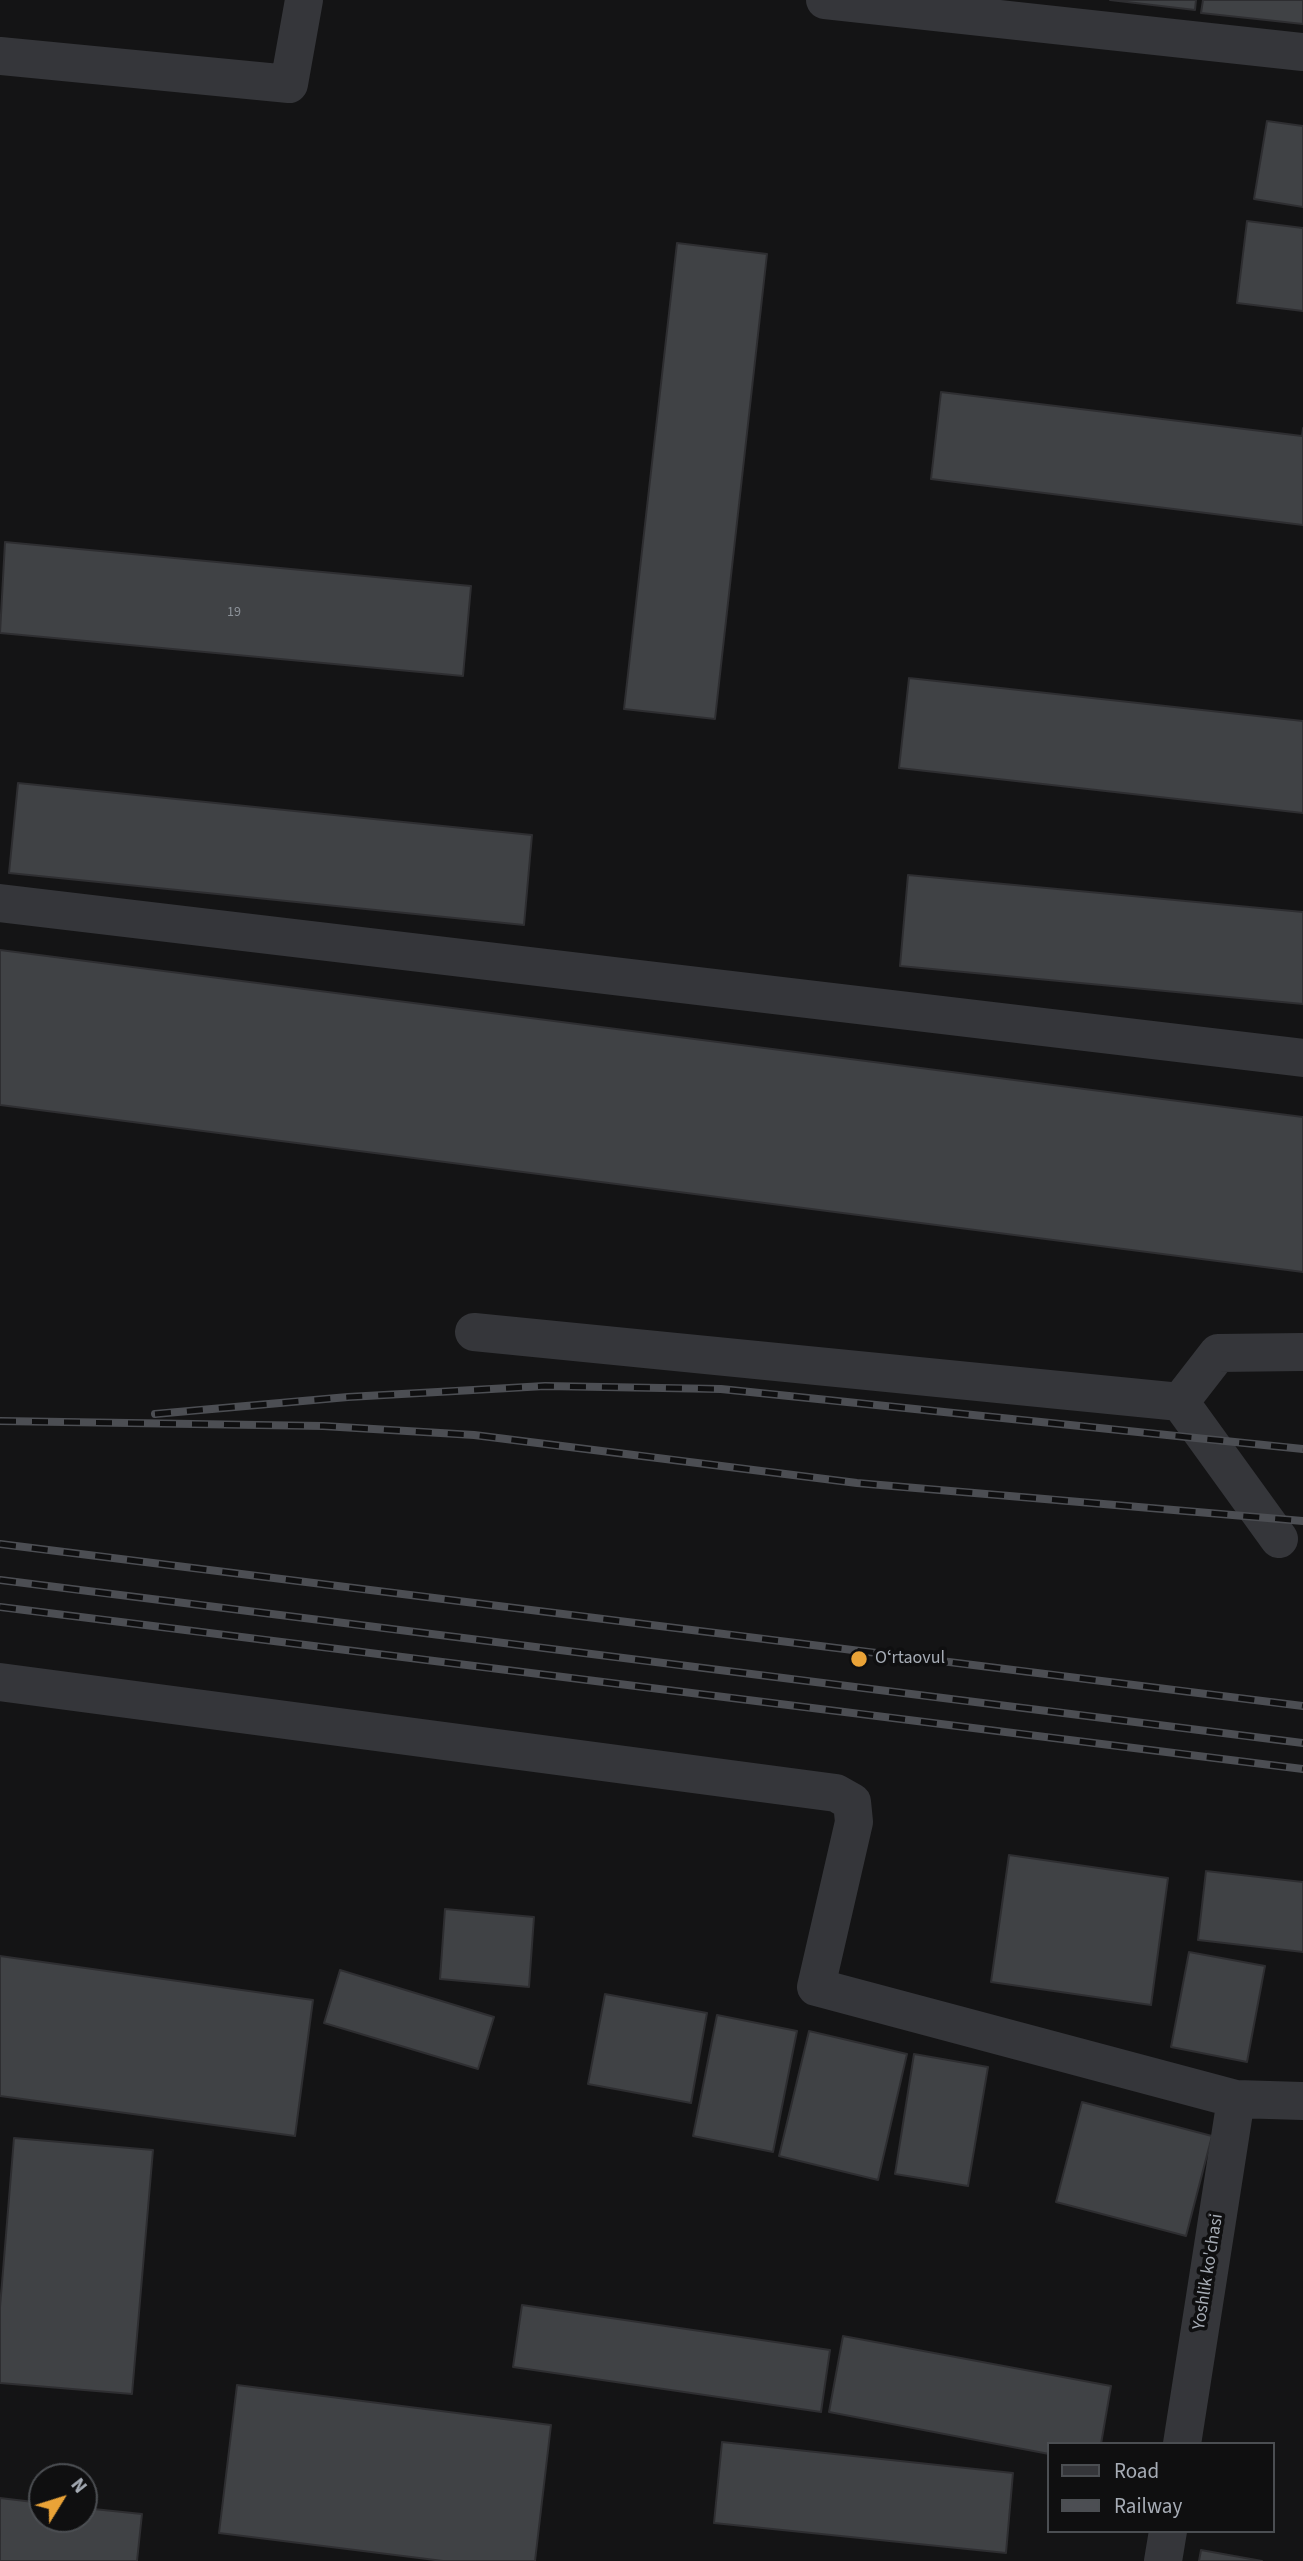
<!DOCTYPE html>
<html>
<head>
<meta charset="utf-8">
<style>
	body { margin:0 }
	#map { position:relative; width:1303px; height:2561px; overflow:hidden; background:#141415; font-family:"Source Sans 3",sans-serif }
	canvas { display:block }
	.legend { position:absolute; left:1047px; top:2442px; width:228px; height:91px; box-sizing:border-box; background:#0f0f10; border:2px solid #4b4e52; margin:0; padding:9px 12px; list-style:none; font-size:21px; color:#a6acb5 }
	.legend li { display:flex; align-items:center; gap:14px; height:35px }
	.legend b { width:35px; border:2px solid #4b4e52 }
	.north { position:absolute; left:28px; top:2463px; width:70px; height:70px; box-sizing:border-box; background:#0f0f10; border:2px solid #4b4e52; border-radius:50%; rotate:52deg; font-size:19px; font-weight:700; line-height:28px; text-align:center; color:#a6acb5 }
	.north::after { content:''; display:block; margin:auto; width:24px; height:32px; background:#eaa337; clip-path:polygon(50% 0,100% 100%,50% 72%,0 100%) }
</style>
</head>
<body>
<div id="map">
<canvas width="1303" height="2561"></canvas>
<ul class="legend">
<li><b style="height:9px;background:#35363a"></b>Road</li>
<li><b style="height:9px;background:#4c4e53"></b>Railway</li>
</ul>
<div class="north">N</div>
</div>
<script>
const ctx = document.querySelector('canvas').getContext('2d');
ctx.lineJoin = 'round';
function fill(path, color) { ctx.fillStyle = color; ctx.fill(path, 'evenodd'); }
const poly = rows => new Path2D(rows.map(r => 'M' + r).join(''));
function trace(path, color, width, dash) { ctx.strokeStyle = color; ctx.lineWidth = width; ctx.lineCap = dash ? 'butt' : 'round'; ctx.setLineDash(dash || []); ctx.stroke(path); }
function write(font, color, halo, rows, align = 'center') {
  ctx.font = font + ' "Source Sans 3",sans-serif'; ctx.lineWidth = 7; ctx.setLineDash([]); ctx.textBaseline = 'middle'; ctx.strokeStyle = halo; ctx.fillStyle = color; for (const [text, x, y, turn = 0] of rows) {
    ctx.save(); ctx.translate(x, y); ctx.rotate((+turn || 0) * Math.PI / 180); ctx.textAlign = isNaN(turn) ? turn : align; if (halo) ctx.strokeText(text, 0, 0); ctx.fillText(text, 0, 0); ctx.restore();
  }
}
const building = poly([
	[1110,0,1196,0,1195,10,1110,0],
	[1203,0,1303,0,1303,24,1201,13,1203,0],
	[1267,121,1303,126,1303,207,1254,199,1267,121],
	[1247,221,1303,228,1303,311,1237,303,1247,221],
	[677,243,767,254,715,719,624,709,677,243],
	[941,392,1302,436,1303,428,1303,525,931,479,941,392],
	[5,542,471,586,463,676,0,633,5,542],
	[909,678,1303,721,1303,813,899,768,909,678],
	[18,783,532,835,524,925,9,873,18,783],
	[908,875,1303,912,1303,1004,900,966,908,875],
	[0,950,1303,1117,1303,1272,0,1105,0,950],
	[1009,1855,1168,1878,1151,2005,991,1982,1009,1855],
	[1206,1871,1303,1882,1303,1952,1198,1940,1206,1871],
	[445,1909,534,1917,529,1987,440,1979,445,1909],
	[1189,1952,1265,1966,1247,2062,1171,2047,1189,1952],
	[0,1956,313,2000,295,2136,0,2096,0,1956],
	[340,1970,494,2017,478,2069,324,2023,340,1970],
	[605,1994,707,2013,691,2103,588,2084,605,1994],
	[717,2015,797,2031,773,2152,693,2136,717,2015],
	[809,2031,907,2054,878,2180,779,2156,809,2031],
	[914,2054,988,2067,968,2186,895,2174,914,2054],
	[1082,2102,1212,2136,1186,2236,1056,2202,1082,2102],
	[14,2138,153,2150,132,2394,0,2383,0,2307,14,2138],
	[522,2305,830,2350,821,2412,513,2367,522,2305],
	[843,2336,1111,2386,1101,2444,1049,2444,1049,2454,829,2412,843,2336],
	[237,2385,551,2425,535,2561,443,2561,219,2533,237,2385],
	[722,2442,1013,2473,1006,2553,714,2523,722,2442],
	[0,2498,42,2503,42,2519,84,2519,84,2508,142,2514,137,2561,0,2561,0,2498],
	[1201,2550,1262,2561,1199,2561,1201,2550]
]);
fill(building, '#404245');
trace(building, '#2e2e31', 2);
trace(poly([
	[825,0,1303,52],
	[0,56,289,84,304,0],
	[0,903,1303,1058],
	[474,1332,1180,1402],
	[1279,1539,1180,1402,1218,1353,1303,1352],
	[0,1682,836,1793,852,1802,854,1822,816,1987,1236,2099,1303,2101],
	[1182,2444,1236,2099],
	[1163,2561,1168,2531]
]), '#35363a', 38);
const rail = poly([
	[155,1414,348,1397,545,1386,721,1389,1303,1449],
	[0,1421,323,1426,474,1435,857,1483,1303,1521],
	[0,1544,1303,1706],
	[0,1580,1303,1743],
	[0,1607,1303,1769]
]);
trace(rail, '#4c4e53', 8);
trace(rail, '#0f0f10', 5, [16]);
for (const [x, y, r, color] of [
	[859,1659,9,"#eaa337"]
]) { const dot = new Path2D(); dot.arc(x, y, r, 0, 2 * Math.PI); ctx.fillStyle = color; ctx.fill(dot); trace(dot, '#0f0f10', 2.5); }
write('14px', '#8c9299', null, [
	["19",234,613]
]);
write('18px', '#a6acb5', '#0f0f10', [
	["Oʻrtaovul",875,1659]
], 'left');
write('18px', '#a6acb5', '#0f0f10', [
	["Yoshlik ko'chasi",1209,2272,-81]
]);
</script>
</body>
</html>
